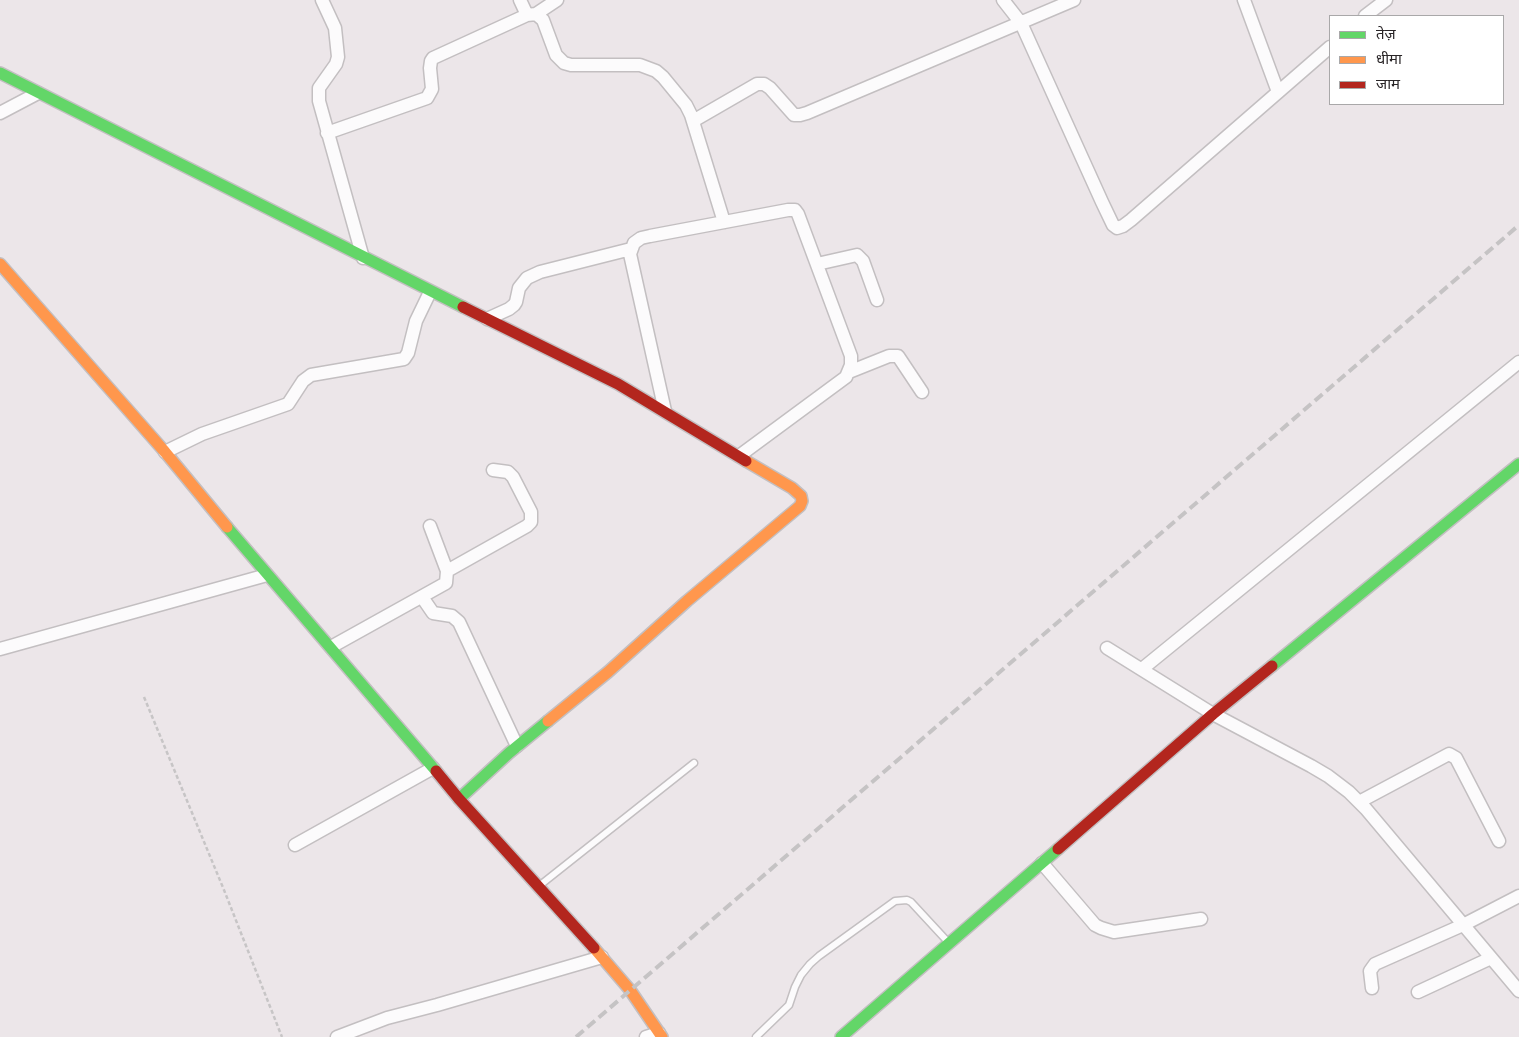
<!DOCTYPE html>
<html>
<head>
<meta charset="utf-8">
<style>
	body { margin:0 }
	#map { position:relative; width:1519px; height:1037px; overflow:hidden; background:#ece6e9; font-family:Karla,"Noto Sans Devanagari",sans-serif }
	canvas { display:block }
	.legend { position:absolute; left:1329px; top:15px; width:175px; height:90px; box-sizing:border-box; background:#fff; border:1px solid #a9a8a9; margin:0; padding:6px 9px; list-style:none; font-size:15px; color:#292527 }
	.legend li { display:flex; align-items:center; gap:10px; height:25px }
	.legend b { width:25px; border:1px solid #a9a8a9 }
</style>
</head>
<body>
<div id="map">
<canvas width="1519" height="1037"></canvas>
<ul class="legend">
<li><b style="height:6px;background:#63d668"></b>तेज़</li>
<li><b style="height:6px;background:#ff974d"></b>धीमा</li>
<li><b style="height:6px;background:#b3261e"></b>जाम</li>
</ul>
</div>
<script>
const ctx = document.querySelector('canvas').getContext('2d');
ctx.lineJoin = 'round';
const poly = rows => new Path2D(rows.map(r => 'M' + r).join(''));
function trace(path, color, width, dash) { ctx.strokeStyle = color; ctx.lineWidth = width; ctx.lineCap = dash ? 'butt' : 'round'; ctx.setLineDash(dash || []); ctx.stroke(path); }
const lane = poly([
	[539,886,694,763],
	[756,1037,789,1005,795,987,801,975,810,964,819,956,895,901,907,900,911,902,948,942]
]);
const street = poly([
	[322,0,335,28,338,57,336,64,319,88,319,101,363,258],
	[520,0,527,15],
	[1003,0,1021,23,1102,202,1113,225,1117,228,1123,226,1131,220,1330,47],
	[1244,0,1278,92],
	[536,14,557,0],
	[1365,16,1386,0],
	[0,113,38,93],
	[693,121,757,84,764,84,770,88,794,115,800,115,807,113,1074,0],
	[327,133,427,98,432,89,430,68,431,61,433,58,527,15,536,14,543,20,556,55,564,63,571,65,640,65,656,71,663,77,686,105,691,115,724,222],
	[817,264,857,255,863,261,877,300],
	[487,319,509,309,514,305,516,302,519,288,527,278,540,272,631,249],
	[849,372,889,356,898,356,922,392],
	[665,411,630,254,634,243,641,238,650,236,788,210,795,210,798,214,851,356,851,365,846,377,739,456],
	[165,452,202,434,288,404,303,381,311,375,404,359,408,353,416,321,430,292],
	[447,571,527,526,531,522,531,512,513,477,508,472,493,470],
	[422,597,433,613,452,616,459,622,517,746],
	[331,647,446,583,447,571,430,526],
	[1107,648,1213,714,1311,766,1328,776,1349,792,1366,809,1519,991],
	[0,649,267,575],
	[1142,669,1519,362],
	[1359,802,1449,754,1456,758,1499,841],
	[295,845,433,768],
	[1042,863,1095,925,1101,928,1114,932,1201,919],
	[1372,988,1370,971,1375,964,1463,925,1519,896],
	[1418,992,1491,958],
	[337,1037,387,1018,437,1005,602,957],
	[646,1037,659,1033]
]);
const fast = poly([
	[0,73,463,307],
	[227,527,436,771],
	[1272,666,1519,464],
	[459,799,509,753,548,721],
	[841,1037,1058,849]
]);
const slow = poly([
	[0,264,165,452,227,527],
	[548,721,608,672,687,601,800,506,802,501,801,496,792,488,746,461],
	[594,948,630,990,662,1037]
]);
const jam = poly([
	[463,307,618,384,746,461],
	[436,771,459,799,594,948],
	[1058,849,1213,714,1272,666]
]);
trace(lane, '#c3bfc1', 9);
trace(street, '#c3bfc1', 15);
trace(fast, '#c3bfc1', 14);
trace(slow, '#c3bfc1', 14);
trace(jam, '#c3bfc1', 14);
trace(poly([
	[144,697,224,890,282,1037]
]), '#c7c5c6', 2.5, [4, 2.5]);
trace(lane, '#fcfbfc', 6);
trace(street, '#fcfbfc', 12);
trace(fast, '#63d668', 11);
trace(slow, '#ff974d', 11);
trace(jam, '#b3261e', 11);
trace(poly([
	[576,1037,1519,225]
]), '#c5c3c4', 4, [10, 5]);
</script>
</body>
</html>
